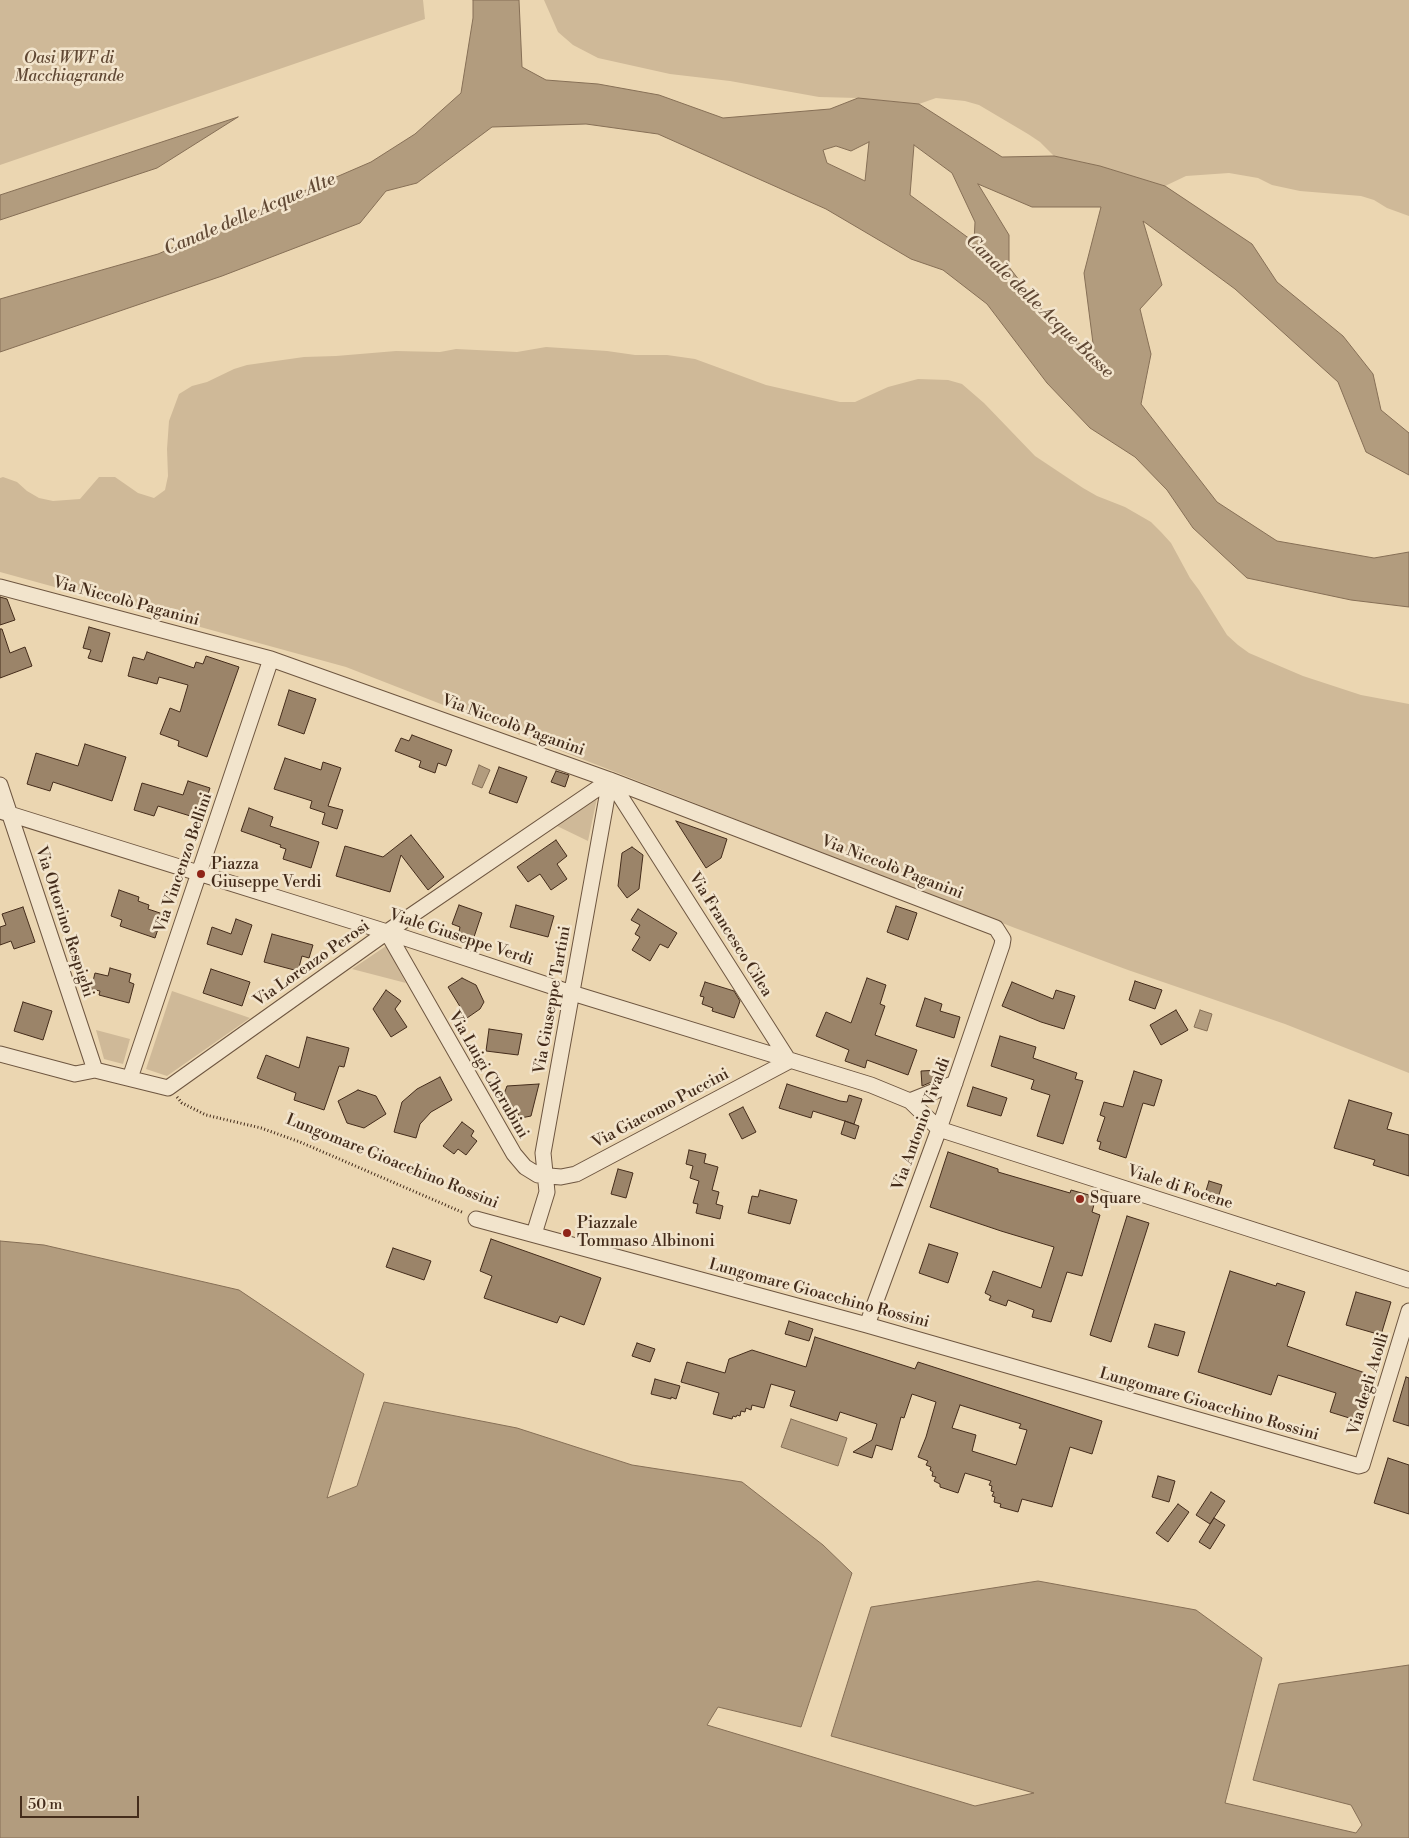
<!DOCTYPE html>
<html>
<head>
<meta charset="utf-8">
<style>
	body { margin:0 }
	#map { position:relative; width:1409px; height:1838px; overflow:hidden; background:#ebd6b1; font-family:"Libre Bodoni",serif }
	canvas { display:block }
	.scale { position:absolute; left:20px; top:1796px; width:119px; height:22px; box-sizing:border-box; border:2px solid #442c1b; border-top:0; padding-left:6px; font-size:15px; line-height:18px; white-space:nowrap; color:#442c1b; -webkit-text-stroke:4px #f2e4cc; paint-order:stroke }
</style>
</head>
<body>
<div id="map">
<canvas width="1409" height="1838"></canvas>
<div class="scale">50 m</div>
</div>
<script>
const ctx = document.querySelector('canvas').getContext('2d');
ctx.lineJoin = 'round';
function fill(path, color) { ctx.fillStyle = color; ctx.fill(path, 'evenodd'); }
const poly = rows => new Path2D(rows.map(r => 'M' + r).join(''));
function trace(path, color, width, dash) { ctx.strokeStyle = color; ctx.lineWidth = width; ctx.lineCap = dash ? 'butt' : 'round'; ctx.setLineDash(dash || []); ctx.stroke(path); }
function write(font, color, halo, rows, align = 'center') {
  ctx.font = font + ' "Libre Bodoni",serif'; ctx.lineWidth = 5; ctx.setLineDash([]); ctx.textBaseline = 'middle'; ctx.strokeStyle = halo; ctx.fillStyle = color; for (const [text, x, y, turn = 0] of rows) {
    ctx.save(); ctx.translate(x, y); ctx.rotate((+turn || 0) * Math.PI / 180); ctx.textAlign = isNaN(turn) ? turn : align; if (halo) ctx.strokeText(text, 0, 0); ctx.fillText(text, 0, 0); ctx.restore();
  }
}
fill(poly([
	[0,0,423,0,425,19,0,165],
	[544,0,1409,0,1409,216,1387,208,1374,200,1361,196,1300,191,1272,185,1258,178,1229,173,1186,176,1165,186,1100,166,1054,156,1040,142,1028,134,979,105,965,101,936,98,919,104,858,98,819,97,730,81,670,74,598,58,573,45,558,32],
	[546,347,607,351,635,355,667,355,695,359,766,385,840,402,855,402,888,387,918,379,948,380,962,384,984,403,1035,456,1083,488,1097,496,1125,507,1151,522,1161,532,1171,543,1190,578,1199,590,1227,635,1238,645,1249,653,1303,676,1361,695,1409,704,1409,1073,1285,1024,1128,970,1015,928,346,667,0,572,0,478,3,477,17,482,27,491,39,498,53,501,80,499,99,477,115,477,138,493,154,498,165,490,168,476,167,449,169,421,179,394,192,386,207,382,234,369,247,365,304,357,336,356,396,351,440,352,456,349,517,352],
	[597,798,588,841,557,826],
	[386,946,406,983,352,969],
	[172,991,250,1018,167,1076,146,1069],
	[96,1030,130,1039,123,1064,104,1059]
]), '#cfb998');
const water = poly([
	[473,0,519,0,522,67,546,80,598,84,659,95,723,118,830,109,858,98,919,104,1002,157,1054,156,1100,166,1165,186,1252,244,1277,282,1343,336,1373,374,1381,410,1409,433,1409,475,1366,452,1338,382,1235,289,1143,221,1162,285,1140,309,1151,354,1141,404,1217,502,1277,541,1374,558,1409,552,1409,607,1351,600,1247,578,1193,528,1167,490,1135,457,1090,428,1047,383,987,304,943,270,911,259,826,209,658,134,586,124,492,127,417,183,386,191,360,223,222,276,0,352,0,299,158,254,371,162,415,134,461,93,473,18,473,0],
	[869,142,865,181,827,163,823,150,836,146,851,151,869,142],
	[914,145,952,173,975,222,974,242,910,195,914,145],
	[978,184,1032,207,1101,207,1084,273,1094,351,1060,333,1009,267,1009,235,978,184],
	[238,117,157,168,0,220,0,195,238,117],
	[479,765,490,770,482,788,472,784,479,765],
	[1200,1010,1212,1014,1207,1031,1194,1027,1200,1010],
	[0,1241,44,1245,239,1290,364,1374,327,1498,357,1486,384,1402,517,1428,632,1465,742,1482,823,1545,852,1573,801,1727,718,1707,707,1725,975,1806,1034,1793,831,1736,871,1607,1038,1581,1196,1610,1262,1658,1225,1803,1356,1833,1362,1825,1351,1805,1253,1780,1279,1684,1409,1665,1409,1838,0,1838,0,1241],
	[791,1419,847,1438,838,1466,781,1447,791,1419]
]);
fill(water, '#b29c7e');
trace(water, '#866f56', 1);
const building = poly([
	[0,597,7,599,15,620,0,625,0,597],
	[89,627,110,633,102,662,88,658,91,650,83,648,89,627],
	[0,629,2,629,10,653,25,647,32,666,0,678,0,629],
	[147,652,194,668,196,662,203,664,206,656,239,667,207,757,178,746,179,741,160,734,170,708,180,712,188,685,159,677,157,684,128,676,133,657,144,660,147,652],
	[289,690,316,699,304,734,278,725,289,690],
	[412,735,452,750,446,766,438,763,435,773,419,767,421,761,395,751,401,738,409,741,412,735],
	[85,744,126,757,112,801,53,782,50,791,27,784,36,753,78,766,85,744],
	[285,758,321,770,323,762,341,768,328,806,343,810,337,829,322,824,325,813,310,808,312,801,274,789,285,758],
	[499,767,527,777,517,803,489,793,499,767],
	[556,771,569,775,565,787,551,782,556,771],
	[188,781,210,788,200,819,158,806,154,816,134,810,142,783,183,795,188,781],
	[249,808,273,817,270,826,319,842,311,868,283,859,286,849,280,847,281,845,241,831,249,808],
	[676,821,727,839,721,858,706,868,676,821],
	[411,835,444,877,428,890,401,855,390,892,336,876,345,846,383,857,411,835],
	[556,840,567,856,557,864,567,879,551,890,540,874,528,882,517,867,556,840],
	[632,847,643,855,639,889,627,898,618,886,622,853,632,847],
	[119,890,139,897,138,901,149,905,148,909,163,914,155,938,120,926,122,920,111,916,119,890],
	[459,905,482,913,474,937,459,932,460,927,452,924,459,905],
	[516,905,554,916,548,937,510,927,516,905],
	[896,906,917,913,908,940,887,932,896,906],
	[23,907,35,942,14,949,11,941,0,945,0,927,6,925,2,914,23,907],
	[638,909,677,933,668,948,660,944,650,961,632,950,640,937,635,934,640,925,631,920,638,909],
	[236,919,252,925,242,955,207,944,212,927,231,934,236,919],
	[272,934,313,945,309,958,302,956,298,971,264,962,272,934],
	[110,968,131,974,129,982,134,984,129,1003,99,995,100,991,91,989,95,973,108,976,110,968],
	[211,969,250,982,242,1006,203,993,211,969],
	[462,978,476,985,484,1002,480,1009,467,1018,448,987,462,978],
	[867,978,886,985,880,1004,885,1006,875,1035,917,1050,908,1075,867,1060,865,1068,845,1061,849,1050,816,1036,826,1012,851,1023,867,978],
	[1135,981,1162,990,1155,1009,1129,1000,1135,981],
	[705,982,734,991,740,1001,734,1018,712,1011,713,1008,702,1004,704,997,700,996,705,982],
	[1012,982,1053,999,1056,990,1075,996,1064,1029,1041,1022,1002,1006,1012,982],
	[386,990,401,1001,395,1009,407,1027,391,1037,373,1009,386,990],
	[925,998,942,1004,940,1011,960,1017,954,1038,916,1026,925,998],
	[23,1002,52,1011,43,1040,14,1031,23,1002],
	[1176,1010,1188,1030,1161,1045,1150,1025,1176,1010],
	[489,1029,522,1034,518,1055,486,1051,489,1029],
	[1000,1036,1036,1047,1033,1058,1077,1073,1075,1079,1083,1081,1063,1144,1037,1136,1050,1095,1031,1089,1034,1080,991,1066,1000,1036],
	[307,1037,349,1048,344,1067,339,1066,324,1110,294,1100,296,1093,257,1078,266,1055,299,1068,307,1037],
	[940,1070,941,1078,922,1086,921,1071,940,1070],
	[1134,1071,1162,1080,1154,1106,1143,1103,1126,1158,1099,1149,1101,1142,1097,1141,1105,1117,1100,1115,1104,1102,1123,1107,1134,1071],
	[440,1077,452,1100,431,1112,420,1124,416,1138,394,1132,402,1102,417,1089,440,1077],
	[539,1084,531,1116,521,1118,504,1094,507,1086,539,1084],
	[787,1084,840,1101,847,1102,849,1095,862,1099,854,1124,813,1111,811,1118,779,1108,787,1084],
	[973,1087,1007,1098,1001,1116,967,1106,973,1087],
	[358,1090,376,1096,386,1114,364,1128,347,1123,338,1101,358,1090],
	[1349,1100,1392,1113,1387,1129,1409,1135,1409,1176,1373,1165,1375,1160,1334,1148,1349,1100],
	[743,1107,756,1132,742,1139,729,1114,743,1107],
	[845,1121,859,1126,855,1139,841,1134,845,1121],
	[462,1122,474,1131,471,1136,477,1141,466,1155,458,1149,454,1154,443,1146,462,1122],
	[689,1150,706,1154,704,1163,718,1167,712,1190,719,1192,716,1204,723,1206,720,1219,696,1213,698,1204,693,1203,699,1181,690,1178,693,1166,686,1164,689,1150],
	[948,1152,998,1169,998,1172,1070,1193,1071,1190,1096,1197,1092,1212,1100,1215,1082,1276,1067,1272,1051,1322,1032,1317,1034,1310,1008,1300,1006,1306,989,1300,991,1296,985,1293,993,1271,1041,1288,1054,1247,1001,1231,930,1207,948,1152],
	[618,1169,633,1173,626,1198,611,1194,618,1169],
	[1209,1181,1222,1185,1218,1198,1205,1194,1209,1181],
	[760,1190,797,1200,790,1224,748,1213,752,1196,758,1197,760,1190],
	[1127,1216,1149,1223,1111,1342,1090,1335,1127,1216],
	[491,1239,601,1278,584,1325,560,1316,557,1323,484,1298,492,1276,480,1271,491,1239],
	[929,1244,958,1253,948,1283,919,1273,929,1244],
	[393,1248,431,1261,424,1280,386,1267,393,1248],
	[1230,1271,1276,1286,1277,1283,1305,1292,1287,1346,1374,1376,1359,1421,1330,1412,1336,1393,1278,1375,1271,1395,1198,1372,1230,1271],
	[1356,1292,1391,1302,1381,1335,1346,1325,1356,1292],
	[789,1321,813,1329,809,1341,785,1334,789,1321],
	[1155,1324,1185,1332,1178,1356,1148,1347,1155,1324],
	[815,1337,915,1369,918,1362,1102,1421,1092,1454,1070,1447,1052,1507,1022,1499,1018,1512,1000,1507,1001,1504,994,1502,995,1497,992,1496,994,1492,991,1491,992,1486,989,1485,991,1481,965,1473,958,1493,940,1487,940,1484,934,1481,936,1477,932,1476,933,1472,930,1470,931,1467,926,1465,928,1461,918,1457,926,1437,936,1402,912,1394,904,1418,901,1417,892,1450,876,1445,872,1458,853,1452,872,1440,877,1424,840,1412,837,1421,790,1406,795,1391,771,1384,764,1408,752,1405,751,1410,746,1408,745,1412,741,1411,740,1416,737,1415,736,1417,733,1416,732,1419,713,1414,719,1393,681,1382,687,1362,725,1373,729,1359,752,1350,806,1367,815,1337],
	[960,1405,1021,1424,1019,1428,1027,1430,1016,1465,972,1451,976,1435,952,1428,960,1405],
	[637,1343,655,1349,650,1362,632,1356,637,1343],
	[1406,1377,1409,1378,1409,1426,1393,1421,1406,1377],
	[655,1379,680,1386,676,1399,671,1397,671,1399,651,1394,655,1379],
	[1388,1458,1409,1465,1409,1514,1374,1503,1388,1458],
	[1158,1476,1175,1481,1169,1502,1152,1497,1158,1476],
	[1211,1492,1225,1501,1210,1524,1196,1515,1211,1492],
	[1178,1504,1189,1512,1168,1542,1156,1533,1178,1504],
	[1214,1518,1225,1525,1210,1549,1199,1542,1214,1518]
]);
fill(building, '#9b8469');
trace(building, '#442c1b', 1);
const minor = poly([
	[0,587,271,659,610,780,996,928,1003,939,1002,945,939,1129,867,1325],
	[0,785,95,1070],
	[0,811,387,932,572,993,871,1085,910,1101],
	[0,1054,75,1074,95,1070,168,1088,387,932,610,780,789,1061,576,1174,561,1177,538,1175,525,1167,514,1154,387,932],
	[130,1078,271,659],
	[955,1083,910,1101,939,1129,1409,1280],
	[476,1219,867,1325,1359,1466,1362,1465,1409,1311],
	[534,1234,547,1192,543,1153,610,780]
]);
trace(minor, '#6e5640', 17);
trace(poly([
	[177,1097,182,1103,206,1115,261,1128,300,1142,464,1213]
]), '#442c1b', 3, [1, 2.5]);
trace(minor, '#f2e4cc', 15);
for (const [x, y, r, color] of [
	[201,874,5,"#8f2418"],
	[1080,1199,5,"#8f2418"],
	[567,1233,5,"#8f2418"]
]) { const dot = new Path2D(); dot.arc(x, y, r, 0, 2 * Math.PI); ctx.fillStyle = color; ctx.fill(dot); trace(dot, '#f2e4cc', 2); }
write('italic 16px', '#604834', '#f2e4cc', [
	["Oasi WWF di",69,59],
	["Macchiagrande",69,77]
]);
write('16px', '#442c1b', '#f2e4cc', [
	["Via Niccolò Paganini",126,602,15],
	["Via Niccolò Paganini",513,726,20],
	["Via Vincenzo Bellini",184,863,-71],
	["Via Niccolò Paganini",892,868,21],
	["Via Ottorino Respighi",64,922,72],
	["Via Francesco Cilea",730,935,58],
	["Viale Giuseppe Verdi",461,938,18],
	["Via Lorenzo Perosi",312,964,-35],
	["Via Giuseppe Tartini",553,1000,-80],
	["Via Luigi Cherubini",488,1075,60],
	["Via Giacomo Puccini",661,1109,-28],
	["Via Antonio Vivaldi",922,1124,-70],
	["Lungomare Gioacchino Rossini",392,1162,22],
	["Viale di Focene",1180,1188,18],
	["Lungomare Gioacchino Rossini",819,1294,15],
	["Via degli Atolli",1369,1384,-73],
	["Lungomare Gioacchino Rossini",1209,1405,16]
]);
write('16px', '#442c1b', '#f2e4cc', [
	["Piazza",211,865],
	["Giuseppe Verdi",211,883],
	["Square",1090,1199],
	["Piazzale",577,1224],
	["Tommaso Albinoni",577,1242]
], 'left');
write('italic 18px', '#604834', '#f2e4cc', [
	["Canale delle Acque Alte",250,215,-23],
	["Canale delle Acque Basse",1039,307,44]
]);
</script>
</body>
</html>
